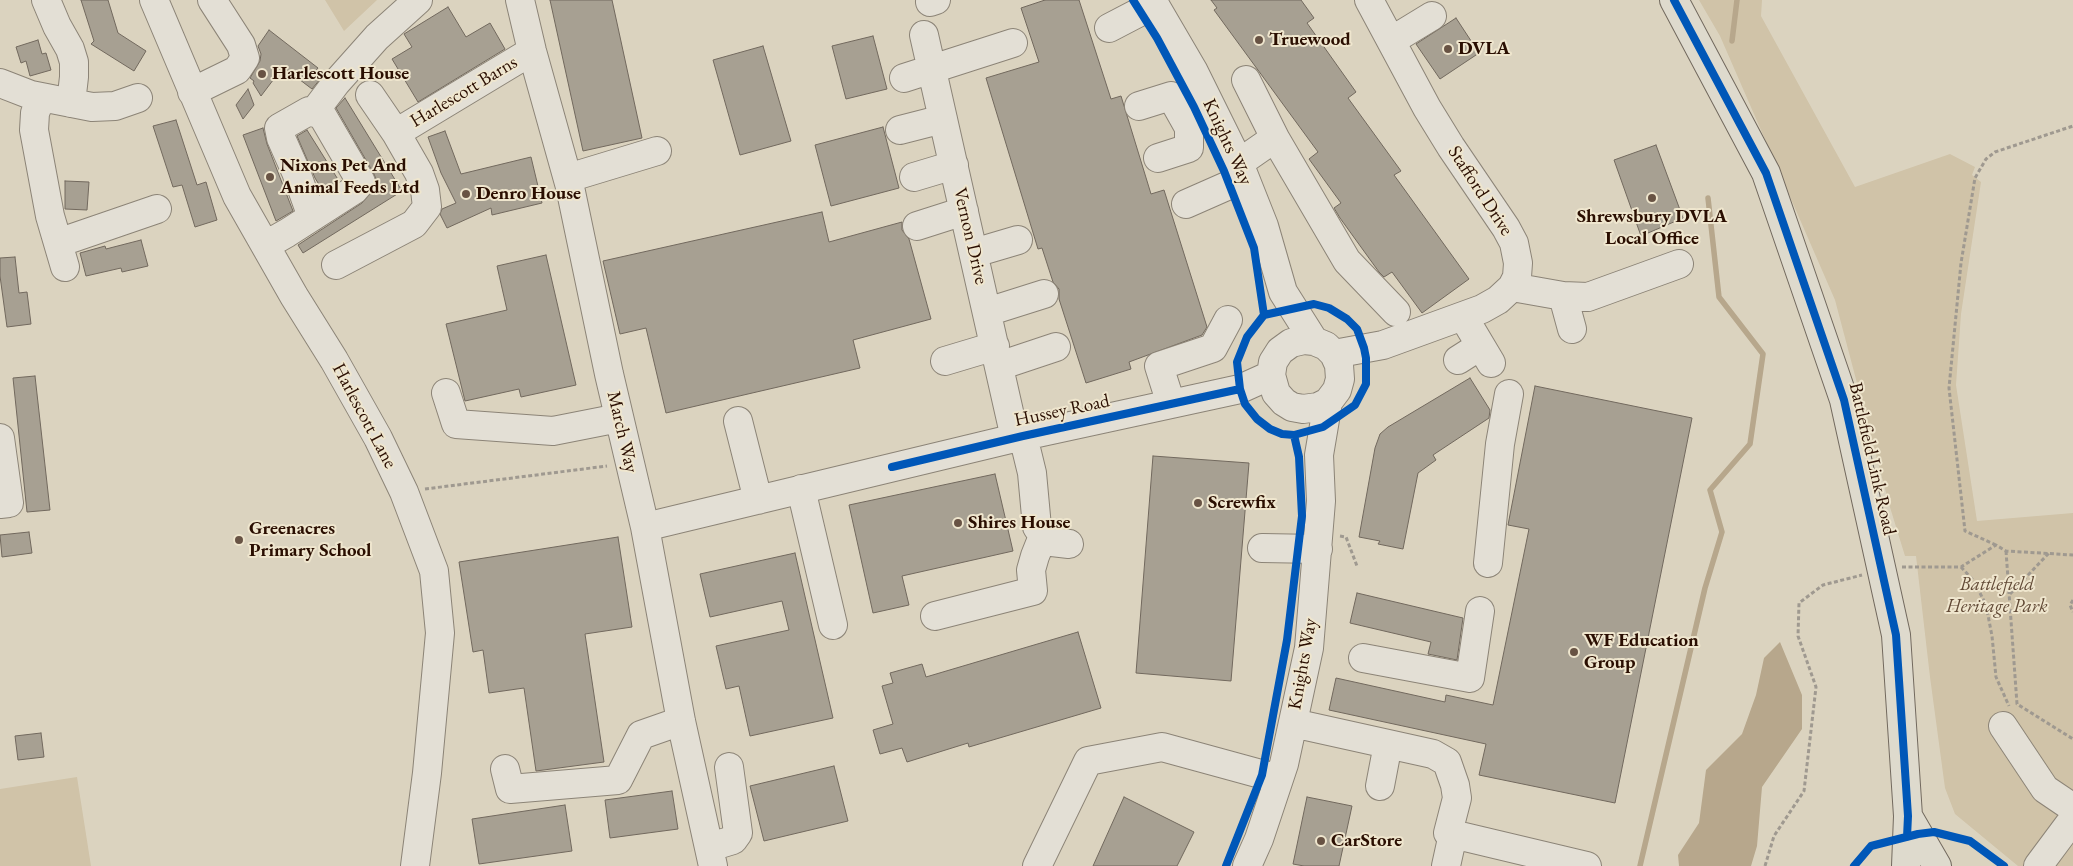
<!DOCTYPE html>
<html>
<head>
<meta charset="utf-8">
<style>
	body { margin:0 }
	canvas { display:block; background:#dbd3bf }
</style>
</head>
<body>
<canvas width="2073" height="866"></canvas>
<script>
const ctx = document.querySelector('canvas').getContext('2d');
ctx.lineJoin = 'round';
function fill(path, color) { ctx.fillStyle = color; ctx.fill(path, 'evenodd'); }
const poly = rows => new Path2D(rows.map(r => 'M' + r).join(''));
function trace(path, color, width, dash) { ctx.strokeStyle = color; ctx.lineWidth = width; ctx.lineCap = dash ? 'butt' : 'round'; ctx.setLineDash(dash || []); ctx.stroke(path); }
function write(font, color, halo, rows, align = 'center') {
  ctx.font = font + ' "EB Garamond",serif'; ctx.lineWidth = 4; ctx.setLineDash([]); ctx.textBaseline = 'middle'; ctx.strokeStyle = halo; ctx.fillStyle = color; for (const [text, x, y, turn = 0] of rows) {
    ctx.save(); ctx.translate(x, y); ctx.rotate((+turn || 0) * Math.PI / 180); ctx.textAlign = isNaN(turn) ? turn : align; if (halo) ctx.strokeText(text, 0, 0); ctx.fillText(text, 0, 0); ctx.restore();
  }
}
fill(poly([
	[325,0,377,0,344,31],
	[1699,0,1762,0,1761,16,1855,187,1950,154,1975,167,1972,175,1981,182,1961,314,1956,385,1977,521,2073,513,2073,866,2018,866,1955,814,1945,788,1930,677,1916,556,1905,556,1889,504,1835,300,1720,36],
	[77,777,91,866,0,866,0,789]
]), '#d0c3a8');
fill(poly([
	[1780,642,1802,695,1802,729,1762,787,1757,846,1751,866,1679,866,1678,855,1699,823,1706,770,1742,734,1756,695,1764,658]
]), '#b7a78c');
trace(poly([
	[1732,41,1737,0],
	[1640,866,1705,588,1722,532,1710,490,1750,444,1763,354,1719,297,1708,198]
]), '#b7a78c', 5.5);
const building = poly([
	[81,0,108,0,118,33,146,51,134,71,91,44,94,41,81,0],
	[550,0,612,0,642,138,583,151,550,0],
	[1045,0,1079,0,1111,99,1121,96,1151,194,1164,190,1207,327,1202,335,1129,362,1131,369,1086,383,1059,299,1059,289,1053,282,1042,248,1038,249,986,78,1039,62,1021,8,1045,0],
	[1211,0,1301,0,1314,18,1307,23,1356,92,1348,98,1401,171,1394,175,1469,279,1422,313,1392,272,1384,277,1379,272,1340,218,1334,208,1341,203,1309,159,1318,152,1214,10,1217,8,1211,0],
	[448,7,466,37,490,23,505,49,418,102,392,59,412,47,404,34,448,7],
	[1456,18,1479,53,1440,79,1416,44,1456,18],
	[269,30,318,68,314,73,321,78,312,89,283,67,261,96,253,83,254,81,250,78,260,61,261,54,258,46,269,30],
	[873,36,887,89,846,99,832,46,873,36],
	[38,40,42,54,46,53,51,70,30,76,26,61,21,63,16,47,38,40],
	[763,46,791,141,740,155,713,60,763,46],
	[248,89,254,105,243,119,236,105,248,89],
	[345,98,402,191,303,253,298,245,362,203,378,184,374,174,336,108,345,98],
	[176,120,197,185,206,182,217,220,195,227,182,185,173,187,153,126,176,120],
	[883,127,899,188,831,206,815,145,883,127],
	[263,128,267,144,293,211,276,221,243,135,263,128],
	[307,130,339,181,323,191,315,178,297,136,307,130],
	[445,131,461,174,531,157,542,203,492,215,491,208,447,228,440,214,442,209,456,203,441,173,428,137,445,131],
	[1656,145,1683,218,1641,236,1614,160,1656,145],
	[65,181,89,182,87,210,65,209,65,181],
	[822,212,829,242,902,222,902,230,909,239,931,319,853,340,860,368,666,413,646,328,620,334,603,261,822,212],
	[141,240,148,266,122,272,121,268,86,276,80,253,105,246,106,249,141,240],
	[546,255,576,385,521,397,519,389,465,401,446,324,507,310,497,266,546,255],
	[15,257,19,293,27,292,31,324,7,327,0,276,0,258,15,257],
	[35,376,50,510,27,512,13,378,35,376],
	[1470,378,1490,410,1489,418,1433,455,1436,460,1418,473,1403,549,1378,544,1380,541,1359,537,1375,448,1380,434,1388,427,1470,378],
	[1535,386,1692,418,1615,803,1479,775,1486,744,1329,710,1336,678,1445,702,1446,695,1493,705,1529,529,1508,525,1535,386],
	[1153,456,1249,463,1231,681,1136,673,1153,456],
	[995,474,1013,551,902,576,909,605,873,613,849,505,995,474],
	[29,532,32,553,2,557,0,535,29,532],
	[618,537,632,627,585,634,604,762,536,771,524,688,489,693,483,650,473,652,459,562,618,537],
	[795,553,833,718,750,736,739,686,726,689,716,646,789,630,782,601,710,617,700,574,795,553],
	[1357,593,1463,618,1457,660,1428,654,1431,642,1350,623,1357,593],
	[1078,632,1101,708,969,747,968,743,907,762,902,748,880,754,873,730,893,724,882,686,893,683,890,673,922,664,926,677,1078,632],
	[41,733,44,757,18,760,15,736,41,733],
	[834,766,848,821,764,841,750,786,834,766],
	[672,791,678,829,610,838,605,800,672,791],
	[1124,797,1194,832,1177,866,1093,866,1124,797],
	[1307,797,1352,806,1339,866,1304,866,1293,864,1307,797],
	[565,805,572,851,479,864,472,819,565,805]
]);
fill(building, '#a7a092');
trace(building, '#72695e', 1);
const minor = poly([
	[46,0,57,26,70,49,74,62,74,77,71,103],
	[154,0,237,196,294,296,334,360,378,438,404,492,434,571,440,633,427,773,415,866],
	[520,0,532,51,570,187,609,374,645,527,681,721,713,866],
	[1152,0,1193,70,1239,163,1264,226,1283,292,1314,341,1326,346,1334,354,1339,365,1340,379,1337,390,1328,402,1318,407,1303,409,1292,407,1284,402,1276,393,1271,375,1273,362,1280,351,1291,343,1304,340,1314,341],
	[930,2,936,0],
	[1109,28,1155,4],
	[924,35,1015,438],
	[1391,41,1432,16],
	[904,78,1013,43],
	[1246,80,1275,138],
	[0,83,31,95,92,107,115,106,138,98],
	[192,92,237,70,245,58,241,45,212,0],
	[370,95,396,133],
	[41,98,35,113,34,130,50,216,65,267],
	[1139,106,1171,96,1189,128,1189,148,1158,158],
	[314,112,336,83,377,37,418,0],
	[900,130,943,119],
	[1239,163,1275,138,1347,261,1396,312],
	[914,177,954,165],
	[568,178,657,151],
	[1186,204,1245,178],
	[917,226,964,211],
	[58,243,157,209],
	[266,245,287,233,354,190,361,182,322,115,309,111,279,128,281,138,296,172,312,217],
	[974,253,1018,240],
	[336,265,414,224,427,207,425,190,419,173,396,133,532,51],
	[1512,287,1563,296,1588,297,1679,264],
	[1563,296,1572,329],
	[987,312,1044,294],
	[1463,316,1491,363],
	[1334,354,1383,345,1482,309,1498,300,1512,287,1517,277,1518,263,1514,243,1506,228,1451,147,1427,108,1369,0],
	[1458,360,1480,346],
	[945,361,995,346],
	[999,366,1056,347],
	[446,393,456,424,553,431,619,418],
	[1171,404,1159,366,1213,348,1228,320],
	[738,421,758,500],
	[1023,436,1032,473,1037,527,1043,536,1052,542,1069,544],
	[0,438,9,503,0,504],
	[801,489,833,625],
	[645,527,1015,438,1240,389,1271,375],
	[1262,548,1318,549],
	[1488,563,1500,444,1509,394],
	[935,616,1033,591,1031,570,1035,556,1043,536],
	[1363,658,1470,678,1480,611],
	[1293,723,1433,754,1447,762,1455,785,1457,798,1448,833,1587,866],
	[2003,726,2045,789,2073,808],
	[505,769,510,789,618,780,641,735,681,721],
	[1380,786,1388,744],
	[710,847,733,840,738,833,729,767],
	[1037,866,1088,761,1162,747,1279,779],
	[1247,866,1259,839,1284,764,1309,648,1321,501,1319,455,1328,402],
	[1446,866,1453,834],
	[2038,866,2073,819]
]);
const major = poly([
	[1674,0,1766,173,1844,400,1896,635,1908,816,1906,866],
	[1908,816,1937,866]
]);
trace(minor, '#8c8477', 30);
trace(major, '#72695e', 30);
trace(poly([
	[425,489,607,466],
	[1340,536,1346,537,1357,566],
	[1996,545,1965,531,1949,388,1961,263,1975,178,1986,159,1995,152,2073,126],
	[2006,551,2017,704,2073,739],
	[1902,567,1961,567,1996,545,2006,551,2073,555],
	[1961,567,1974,581,1986,605,1992,636,1996,677,2009,706],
	[2010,594,2049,553],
	[2073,600,2070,605,2073,612],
	[1765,866,1774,836,1804,791,1816,687,1798,636,1799,603,1823,585,1862,575]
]), '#9f9990', 3, [4, 2.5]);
trace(minor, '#e3dfd5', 28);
trace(major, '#dedacd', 28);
trace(poly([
	[1133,0,1157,38,1194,107,1224,171,1254,248,1264,315,1247,337,1237,362,1240,389,1245,404,1257,419,1270,429,1282,434,1294,435,1323,427,1355,405,1366,384,1366,358,1364,348,1357,329,1347,319,1329,308,1314,304,1264,315],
	[1674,0,1766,173,1844,400,1896,635,1908,816,1907,837],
	[892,467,1023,436,1240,389],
	[1226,866,1262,775,1287,640,1302,516,1299,457,1294,435],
	[1854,866,1871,846,1918,834,1934,832,1970,841,2004,866]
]), '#0057b8', 8);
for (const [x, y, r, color] of [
	[1259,40,5,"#685344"],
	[1448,49,5,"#685344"],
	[262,74,5,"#685344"],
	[270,177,5,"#685344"],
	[466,194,5,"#685344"],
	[1652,198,5,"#685344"],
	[1198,503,5,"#685344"],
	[958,523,5,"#685344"],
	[239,540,5,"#685344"],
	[1574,652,5,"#685344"],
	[1321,841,5,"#685344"]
]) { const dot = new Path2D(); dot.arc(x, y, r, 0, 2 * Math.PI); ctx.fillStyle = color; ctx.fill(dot); trace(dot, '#efe6ce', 2); }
write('bold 19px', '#2a0e01', '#efe6ce', [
	["Truewood",1269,40],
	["DVLA",1458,49],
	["Harlescott House",272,74],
	["Nixons Pet And",280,166],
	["Animal Feeds Ltd",280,188],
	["Denro House",476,194],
	["Shrewsbury DVLA",1652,217,"center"],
	["Local Office",1652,239,"center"],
	["Screwfix",1208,503],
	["Shires House",968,523],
	["Greenacres",249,529],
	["Primary School",249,551],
	["WF Education",1584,641],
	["Group",1584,663],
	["CarStore",1331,841]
], 'left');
write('19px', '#2a0e01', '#efe6ce', [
	["Harlescott Barns",464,92,-31],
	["Knights Way",1227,142,65],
	["Stafford Drive",1480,191,57],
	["Vernon Drive",970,236,77],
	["Hussey Road",1062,411,-12],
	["Harlescott Lane",364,416,62],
	["March Way",622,432,77],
	["Battlefield Link Road",1872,459,77],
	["Knights Way",1303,664,-80]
]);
write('italic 19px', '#614935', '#efe6ce', [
	["Battlefield",1997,585],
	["Heritage Park",1997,607]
]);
</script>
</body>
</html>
